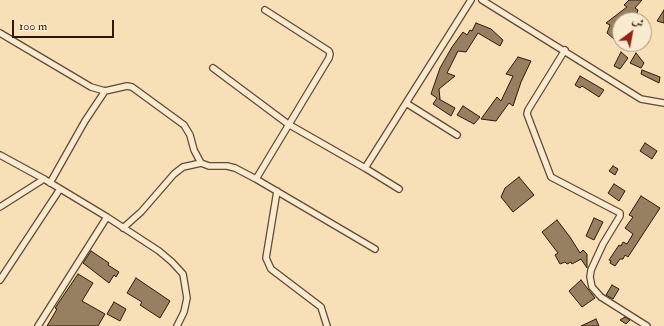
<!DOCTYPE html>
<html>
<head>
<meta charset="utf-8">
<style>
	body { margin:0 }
	#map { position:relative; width:664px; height:326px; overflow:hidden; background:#f7dfb7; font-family:"IM FELL Double Pica",Amiri,serif }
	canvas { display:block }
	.north { position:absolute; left:612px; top:12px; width:40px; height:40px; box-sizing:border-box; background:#faead0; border:1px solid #a8967e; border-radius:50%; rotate:32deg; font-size:11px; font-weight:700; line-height:16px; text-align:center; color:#2e1904 }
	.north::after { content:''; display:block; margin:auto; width:14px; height:18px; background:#8f2418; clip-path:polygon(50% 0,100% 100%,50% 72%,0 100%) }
	.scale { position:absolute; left:12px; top:20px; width:102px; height:18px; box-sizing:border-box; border:2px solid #2e1904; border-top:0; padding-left:5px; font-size:12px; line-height:14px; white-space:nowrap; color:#2e1904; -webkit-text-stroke:3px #faead0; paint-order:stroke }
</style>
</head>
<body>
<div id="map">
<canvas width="664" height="326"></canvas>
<div class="north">ش</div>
<div class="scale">100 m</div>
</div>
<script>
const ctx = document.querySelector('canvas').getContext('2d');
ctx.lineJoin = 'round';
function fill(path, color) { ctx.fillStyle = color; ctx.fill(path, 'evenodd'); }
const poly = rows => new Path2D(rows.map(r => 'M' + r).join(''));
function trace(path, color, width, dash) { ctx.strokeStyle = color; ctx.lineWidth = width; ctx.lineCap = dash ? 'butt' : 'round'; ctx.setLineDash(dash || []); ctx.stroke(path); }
const building = poly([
	[629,0,642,0,635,8,638,10,635,19,630,17,626,20,620,20,620,27,614,39,607,33,610,25,606,23,627,7,624,5,629,0],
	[664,10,664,23,657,21,664,10],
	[476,23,491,29,503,40,500,46,478,33,466,52,458,51,447,73,455,76,439,89,440,99,439,99,455,108,451,116,433,104,437,98,431,94,440,68,452,47,463,32,467,35,470,30,472,31,476,23],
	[621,52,628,58,620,69,614,66,621,52],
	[636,53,644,63,641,68,630,63,636,53],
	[518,57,531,61,521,82,513,106,509,103,496,121,481,119,497,97,501,101,513,76,506,74,518,57],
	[642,70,660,77,659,83,641,74,642,70],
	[580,76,604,90,599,97,582,86,580,88,575,85,580,76],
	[463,106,480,117,474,124,457,115,463,106],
	[645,143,657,151,652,159,640,151,645,143],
	[613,166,618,169,615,175,609,171,613,166],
	[519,177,534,195,513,212,501,197,505,188,519,177],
	[614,184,625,191,619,201,608,193,614,184],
	[641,196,660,208,628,257,625,255,623,259,620,259,615,266,610,263,611,261,609,260,619,245,621,246,623,242,627,244,633,234,625,228,633,217,629,215,641,196],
	[594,218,603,222,594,240,586,236,594,218],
	[557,220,570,237,580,253,583,250,587,254,587,268,581,259,572,264,571,262,567,264,565,262,560,264,555,255,558,253,542,232,557,220],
	[91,251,109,263,108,265,119,272,116,277,114,275,109,283,83,263,91,251],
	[78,274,93,283,82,301,105,314,98,326,47,326,57,309,55,308,78,274],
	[136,278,170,301,160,318,140,305,142,302,127,293,136,278],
	[581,280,595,298,582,307,569,291,581,280],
	[612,285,619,289,613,299,606,295,612,285],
	[114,302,126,309,120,321,107,314,114,302],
	[625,317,630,320,626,324,620,320,625,317],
	[596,319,599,326,581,326,596,319]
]);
fill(building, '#978061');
trace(building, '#2e1904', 1);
const street = poly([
	[482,0,641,99,664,103],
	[0,33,91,87,105,91,127,86,132,87,184,125,190,135,194,150,201,163,209,166,227,166,235,168,256,179,375,249],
	[565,50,528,110,527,114,551,177,620,213,620,216,603,244,591,270,590,277,592,287,601,297,647,326],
	[213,68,288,124,365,168,399,189],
	[406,103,457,135],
	[0,155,44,179,107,217,159,251,172,262,183,274,187,298,184,312,177,326],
	[365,168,471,0],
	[256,179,329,58,330,54,329,51,265,10],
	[50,183,85,121,105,91],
	[277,191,266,258,271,269,321,307,327,326],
	[0,207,44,179],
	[123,228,141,212,174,174,183,167,201,163],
	[0,280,60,189],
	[38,326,107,217]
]);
trace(street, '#604a31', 8);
trace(street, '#faead0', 5.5);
</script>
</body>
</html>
